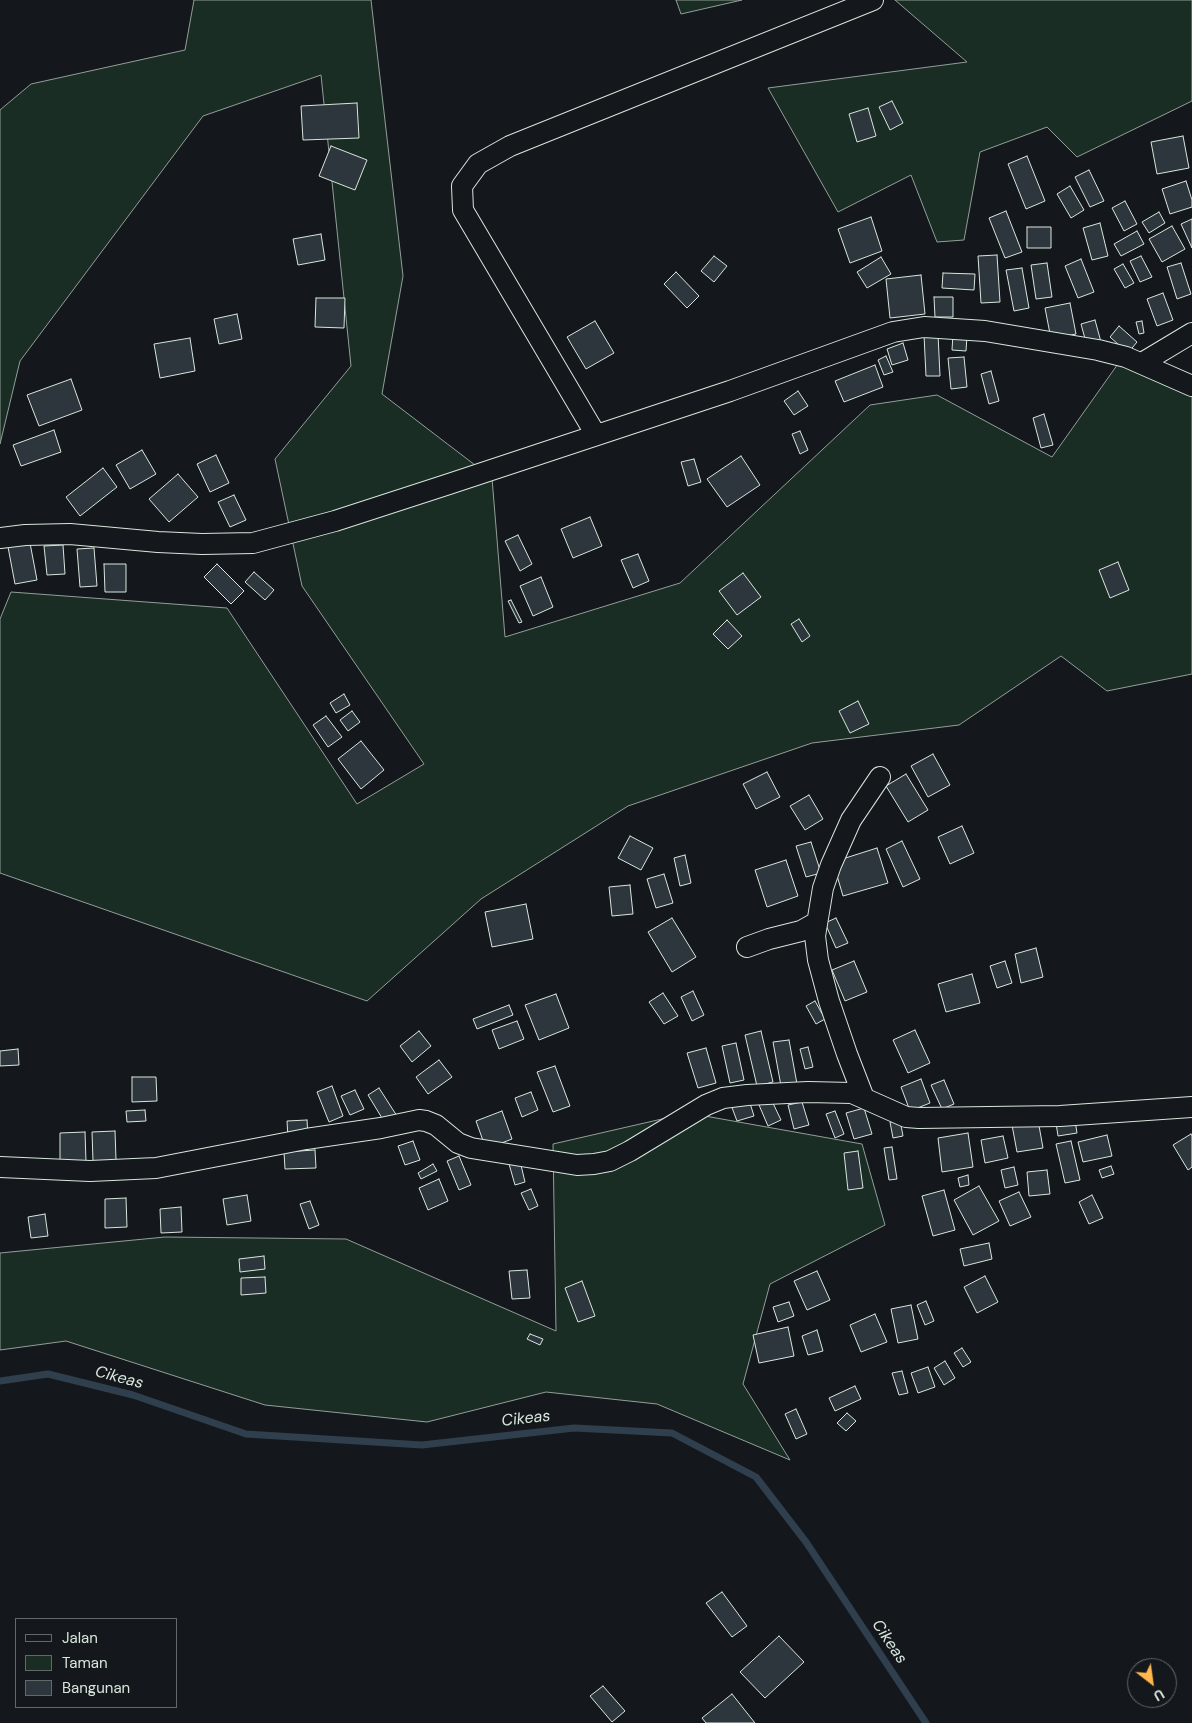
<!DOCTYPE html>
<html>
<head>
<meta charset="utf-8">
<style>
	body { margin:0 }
	#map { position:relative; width:1192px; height:1723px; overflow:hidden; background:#14181c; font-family:"DM Sans",sans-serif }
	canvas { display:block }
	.legend { position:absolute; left:15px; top:1618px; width:162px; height:90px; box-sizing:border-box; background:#14181c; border:1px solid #626a69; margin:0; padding:6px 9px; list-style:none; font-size:15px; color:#d8e6dc }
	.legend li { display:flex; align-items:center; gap:10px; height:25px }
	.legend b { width:25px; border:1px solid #626a69 }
	.north { position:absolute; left:1127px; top:1658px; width:50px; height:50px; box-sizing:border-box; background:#14181c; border:1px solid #626a69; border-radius:50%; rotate:150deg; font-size:14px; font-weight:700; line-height:20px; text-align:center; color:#d8e6dc }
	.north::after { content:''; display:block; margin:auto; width:18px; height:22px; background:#ffb74d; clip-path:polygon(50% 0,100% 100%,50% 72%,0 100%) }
</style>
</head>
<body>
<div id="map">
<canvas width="1192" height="1723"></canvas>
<ul class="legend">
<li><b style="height:6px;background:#14181c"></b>Jalan</li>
<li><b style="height:14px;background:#1a2d24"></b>Taman</li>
<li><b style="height:14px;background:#2c363c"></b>Bangunan</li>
</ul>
<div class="north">U</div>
</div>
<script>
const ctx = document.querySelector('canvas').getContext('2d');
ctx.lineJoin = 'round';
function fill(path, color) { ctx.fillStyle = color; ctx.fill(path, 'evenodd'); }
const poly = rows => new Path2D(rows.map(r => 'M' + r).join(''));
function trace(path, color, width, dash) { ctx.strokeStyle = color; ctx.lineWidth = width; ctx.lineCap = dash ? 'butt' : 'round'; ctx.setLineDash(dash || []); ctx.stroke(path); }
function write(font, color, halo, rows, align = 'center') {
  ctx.font = font + ' "DM Sans",sans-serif'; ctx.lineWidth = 4; ctx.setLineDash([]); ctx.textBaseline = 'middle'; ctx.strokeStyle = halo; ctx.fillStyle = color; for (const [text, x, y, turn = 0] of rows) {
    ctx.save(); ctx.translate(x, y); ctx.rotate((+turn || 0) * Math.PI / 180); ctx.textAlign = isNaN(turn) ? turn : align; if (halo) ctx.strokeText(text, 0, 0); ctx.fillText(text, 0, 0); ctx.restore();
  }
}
const green = poly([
	[194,0,371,0,403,276,382,394,492,478,505,637,680,583,870,405,937,395,1052,457,1120,361,1146,349,1192,385,1192,674,1107,691,1061,656,959,725,812,743,628,806,481,899,367,1001,0,873,0,619,11,592,227,608,357,804,424,764,302,586,275,459,351,366,321,75,203,116,20,361,0,444,0,110,31,84,185,50,194,0],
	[676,0,742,0,681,14,676,0],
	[895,0,1192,0,1192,101,1077,157,1047,127,980,152,964,240,937,242,911,175,838,212,768,88,967,62,895,0],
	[688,1113,862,1144,885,1225,770,1284,743,1384,790,1460,657,1404,546,1392,427,1422,265,1405,66,1341,0,1350,0,1253,165,1237,346,1239,556,1331,553,1144,688,1113]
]);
fill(green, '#1a2d24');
trace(green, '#939e99', 1);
trace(poly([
	[0,1381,48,1374,133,1395,246,1434,422,1445,574,1428,672,1433,756,1477,806,1542,926,1723]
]), '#2f3f4d', 7);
const building = poly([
	[892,101,903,123,890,130,879,107,892,101],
	[357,103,359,138,303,140,301,106,357,103],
	[868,108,876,136,857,142,849,114,868,108],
	[1183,136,1189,168,1157,174,1151,142,1183,136],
	[331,146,367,160,355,190,319,176,331,146],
	[1027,156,1045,201,1026,209,1008,164,1027,156],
	[1089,170,1104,201,1090,207,1075,177,1089,170],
	[1186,181,1192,200,1192,207,1170,214,1162,189,1186,181],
	[1070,186,1084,210,1071,218,1057,194,1070,186],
	[1125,201,1137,224,1124,231,1112,208,1125,201],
	[1006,211,1022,252,1005,258,989,218,1006,211],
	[1159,212,1165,223,1149,233,1142,222,1159,212],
	[871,217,882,251,850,263,838,229,871,217],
	[1192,219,1192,248,1181,224,1192,219],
	[1100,223,1108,256,1092,260,1083,228,1100,223],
	[1172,226,1185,249,1162,262,1149,239,1172,226],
	[1027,227,1051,227,1051,248,1027,248,1027,227],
	[1137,231,1144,244,1121,256,1114,244,1137,231],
	[321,234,325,260,298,265,293,239,321,234],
	[997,255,1000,302,981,303,978,256,997,255],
	[714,256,727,266,714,282,701,271,714,256],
	[1141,256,1152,277,1140,282,1130,261,1141,256],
	[881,257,891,274,867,288,857,272,881,257],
	[1081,259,1094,292,1078,298,1065,266,1081,259],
	[1047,263,1052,297,1036,299,1031,265,1047,263],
	[1181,263,1191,294,1177,299,1167,267,1181,263],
	[1123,264,1134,283,1125,288,1114,269,1123,264],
	[1022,268,1029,308,1014,311,1006,270,1022,268],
	[676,272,699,296,687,308,664,284,676,272],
	[943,273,975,274,974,290,942,288,943,273],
	[921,275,925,314,890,318,886,279,921,275],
	[1163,293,1173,320,1157,326,1147,299,1163,293],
	[934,297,953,297,953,317,935,317,934,297],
	[316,298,345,298,344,328,315,327,316,298],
	[1070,303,1076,334,1051,339,1045,308,1070,303],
	[237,314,242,339,219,344,214,319,237,314],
	[1095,320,1101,342,1087,346,1081,324,1095,320],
	[595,321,614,353,586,369,567,337,595,321],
	[1142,321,1144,333,1139,334,1136,322,1142,321],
	[1119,326,1137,342,1128,353,1110,337,1119,326],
	[938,334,940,376,926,376,924,335,938,334],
	[953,334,967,336,966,351,952,350,953,334],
	[190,338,195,371,160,378,154,344,190,338],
	[903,343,908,360,892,365,887,349,903,343],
	[886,356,893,372,884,375,878,360,886,356],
	[964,357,967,387,951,389,948,358,964,357],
	[875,365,883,387,844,402,835,381,875,365],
	[991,371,999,401,989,404,981,374,991,371],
	[71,379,82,410,39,426,27,395,71,379],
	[798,391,808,406,794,415,784,401,798,391],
	[1044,414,1053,445,1041,448,1033,418,1044,414],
	[54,430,61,452,21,466,13,445,54,430],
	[800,431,808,450,800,454,792,434,800,431],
	[142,450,156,474,130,489,116,465,142,450],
	[216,455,229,483,210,492,197,464,216,455],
	[741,456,760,485,727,507,707,479,741,456],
	[694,459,701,482,688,486,681,462,694,459],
	[103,468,117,487,80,516,66,497,103,468],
	[178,474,198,497,169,522,149,499,178,474],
	[234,495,246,520,230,527,218,502,234,495],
	[590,517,602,546,573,558,561,529,590,517],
	[518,535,532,564,520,571,505,541,518,535],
	[30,543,37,580,15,584,8,547,30,543],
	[63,545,65,574,47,575,44,546,63,545],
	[94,548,97,586,80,587,77,549,94,548],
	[638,554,649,581,633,588,621,560,638,554],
	[1118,562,1129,590,1110,598,1099,570,1118,562],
	[104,564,126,564,126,592,105,592,104,564],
	[217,564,244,591,231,604,204,577,217,564],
	[254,572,274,590,265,600,245,582,254,572],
	[743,573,761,597,737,615,719,591,743,573],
	[541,577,553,607,533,616,520,586,541,577],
	[511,600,522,622,519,623,508,601,511,600],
	[799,619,810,636,802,642,791,624,799,619],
	[727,620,742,636,728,649,713,634,727,620],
	[344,694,350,705,336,713,330,703,344,694],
	[858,701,869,724,850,733,839,711,858,701],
	[352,711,360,722,348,731,340,720,352,711],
	[326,716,342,737,328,747,313,725,326,716],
	[361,741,384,770,361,789,338,759,361,741],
	[933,754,950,785,928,797,911,766,933,754],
	[767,772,780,797,756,809,743,784,767,772],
	[906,774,928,810,908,822,886,786,906,774],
	[809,795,823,819,805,830,790,806,809,795],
	[962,826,974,853,950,864,938,837,962,826],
	[630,836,653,848,641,870,618,858,630,836],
	[902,841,920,879,903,887,886,849,902,841],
	[811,842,821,873,806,877,796,846,811,842],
	[877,848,888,883,843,896,833,862,877,848],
	[685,855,691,883,680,886,674,858,685,855],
	[786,860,798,896,767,907,755,870,786,860],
	[664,874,673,903,656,908,647,879,664,874],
	[630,885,633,914,612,916,609,887,630,885],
	[526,904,533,939,492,947,485,912,526,904],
	[672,918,696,957,672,972,648,932,672,918],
	[836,918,848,943,836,948,825,923,836,918],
	[1036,948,1043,977,1021,983,1015,954,1036,948],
	[854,961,867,992,845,1001,832,970,854,961],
	[1005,961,1012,983,997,988,990,966,1005,961],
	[972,974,980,1003,946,1012,938,984,972,974],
	[693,991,704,1015,692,1021,681,997,693,991],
	[663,993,678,1016,664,1024,649,1002,663,993],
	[556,994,569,1028,539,1040,525,1005,556,994],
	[815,1001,825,1019,816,1024,806,1006,815,1001],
	[509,1005,513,1015,477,1029,473,1019,509,1005],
	[517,1021,524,1039,499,1049,492,1030,517,1021],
	[915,1030,930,1063,908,1073,893,1040,915,1030],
	[419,1031,431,1046,412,1062,400,1046,419,1031],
	[761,1031,773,1082,757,1086,745,1035,761,1031],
	[789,1040,797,1084,781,1086,773,1042,789,1040],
	[736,1043,744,1080,730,1083,722,1046,736,1043],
	[808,1047,813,1067,805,1069,800,1049,808,1047],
	[706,1048,716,1083,698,1088,687,1053,706,1048],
	[18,1049,19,1065,0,1066,0,1051,18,1049],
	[439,1060,452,1077,428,1094,416,1077,439,1060],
	[555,1066,570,1106,553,1112,537,1072,555,1066],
	[132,1077,156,1077,157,1101,132,1102,132,1077],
	[921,1079,930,1103,910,1111,901,1087,921,1079],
	[944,1080,954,1104,942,1109,931,1085,944,1080],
	[332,1086,343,1116,329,1122,317,1092,332,1086],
	[379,1088,397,1116,385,1123,368,1095,379,1088],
	[355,1090,364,1109,350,1115,341,1096,355,1090],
	[531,1092,538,1110,522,1117,515,1098,531,1092],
	[771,1099,781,1120,768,1126,759,1105,771,1099],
	[749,1100,754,1116,737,1121,731,1105,749,1100],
	[802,1102,809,1125,794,1129,788,1105,802,1102],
	[864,1108,872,1134,854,1139,846,1113,864,1108],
	[145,1110,146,1121,127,1122,126,1111,145,1110],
	[502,1111,512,1139,486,1149,476,1121,502,1111],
	[835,1111,844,1134,835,1138,826,1114,835,1111],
	[307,1120,308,1136,288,1138,287,1121,307,1120],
	[900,1120,903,1136,893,1138,890,1122,900,1120],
	[1038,1120,1043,1148,1017,1152,1012,1125,1038,1120],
	[1075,1120,1077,1133,1058,1136,1056,1123,1075,1120],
	[115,1131,116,1160,93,1161,92,1132,115,1131],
	[85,1132,86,1162,60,1162,60,1133,85,1132],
	[968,1133,973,1167,942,1172,938,1138,968,1133],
	[1191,1134,1192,1136,1192,1167,1188,1170,1173,1145,1191,1134],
	[1107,1135,1112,1156,1083,1162,1078,1142,1107,1135],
	[1003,1136,1008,1158,985,1163,981,1140,1003,1136],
	[413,1141,420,1160,405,1165,398,1146,413,1141],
	[1071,1141,1080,1180,1065,1183,1056,1144,1071,1141],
	[892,1147,897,1179,889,1180,884,1148,892,1147],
	[315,1150,316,1168,285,1169,284,1152,315,1150],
	[858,1151,863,1188,848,1190,844,1153,858,1151],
	[459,1156,471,1185,459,1190,447,1161,459,1156],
	[520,1161,525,1182,515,1185,509,1164,520,1161],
	[433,1164,437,1171,421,1179,418,1173,433,1164],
	[1111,1166,1114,1174,1102,1178,1099,1170,1111,1166],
	[1014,1167,1018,1185,1005,1188,1001,1170,1014,1167],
	[1047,1170,1050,1194,1029,1196,1027,1172,1047,1170],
	[968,1175,969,1185,960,1187,958,1178,968,1175],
	[439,1179,448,1201,428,1210,419,1188,439,1179],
	[979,1186,999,1221,973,1235,954,1200,979,1186],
	[531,1189,538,1206,529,1210,521,1193,531,1189],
	[944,1190,955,1230,933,1236,922,1196,944,1190],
	[1019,1192,1031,1217,1010,1226,999,1201,1019,1192],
	[247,1195,251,1221,227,1225,223,1199,247,1195],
	[1092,1195,1103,1218,1089,1224,1079,1202,1092,1195],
	[126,1198,127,1227,105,1228,105,1199,126,1198],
	[310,1201,319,1225,309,1229,300,1204,310,1201],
	[181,1207,182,1232,161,1233,160,1209,181,1207],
	[45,1214,48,1236,31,1238,28,1217,45,1214],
	[989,1243,992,1259,964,1266,960,1249,989,1243],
	[264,1256,265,1269,240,1272,239,1259,264,1256],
	[527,1270,530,1298,512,1299,509,1271,527,1270],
	[817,1271,830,1300,807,1310,794,1281,817,1271],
	[985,1276,998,1302,977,1313,964,1287,985,1276],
	[265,1277,266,1293,241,1295,241,1278,265,1277],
	[582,1281,595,1316,578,1322,565,1288,582,1281],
	[926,1301,934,1321,925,1325,917,1305,926,1301],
	[789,1302,794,1316,778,1322,773,1307,789,1302],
	[911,1305,918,1339,898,1343,891,1309,911,1305],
	[875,1314,887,1342,861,1352,850,1325,875,1314],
	[788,1327,794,1356,759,1363,753,1335,788,1327],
	[817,1330,823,1351,808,1355,802,1336,817,1330],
	[530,1334,543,1339,540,1345,527,1339,530,1334],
	[962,1348,971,1362,963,1367,954,1353,962,1348],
	[945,1361,955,1378,944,1385,934,1368,945,1361],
	[928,1367,935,1387,918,1393,911,1373,928,1367],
	[902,1371,908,1393,899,1395,892,1373,902,1371],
	[855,1386,861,1399,835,1411,829,1398,855,1386],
	[796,1409,807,1434,796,1439,785,1414,796,1409],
	[847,1413,856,1421,846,1431,837,1423,847,1413],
	[722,1592,747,1626,732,1637,706,1603,722,1592],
	[779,1636,804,1662,765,1698,740,1672,779,1636],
	[603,1686,625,1711,612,1722,590,1696,603,1686],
	[732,1694,755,1723,706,1723,702,1718,732,1694]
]);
fill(building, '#2c363c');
trace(building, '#d8e6dc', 1);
const street = poly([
	[1142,363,1192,333],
	[596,435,463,210,462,186,478,164,510,146,873,0],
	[0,538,25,535,70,534,158,542,202,544,253,543,335,521,449,484,730,391,893,332,924,327,985,331,1098,350,1126,357,1192,386],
	[747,947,769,939,801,931,817,922],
	[864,1098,847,1054,829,1001,818,960,815,936,823,888,831,865,851,820,880,777],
	[0,1167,90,1171,156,1168,306,1139,381,1128,419,1120,426,1121,436,1125,458,1143,471,1148,577,1165,594,1164,610,1161,630,1151,706,1105,723,1098,747,1095,808,1092,852,1093,906,1117,919,1118,1060,1116,1192,1107]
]);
trace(street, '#d8e6dc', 22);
trace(street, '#14181c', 20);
write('italic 16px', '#d8e6dc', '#14181c', [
	["Cikeas",119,1378,15],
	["Cikeas",526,1419,-6],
	["Cikeas",889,1642,56]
]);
</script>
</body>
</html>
